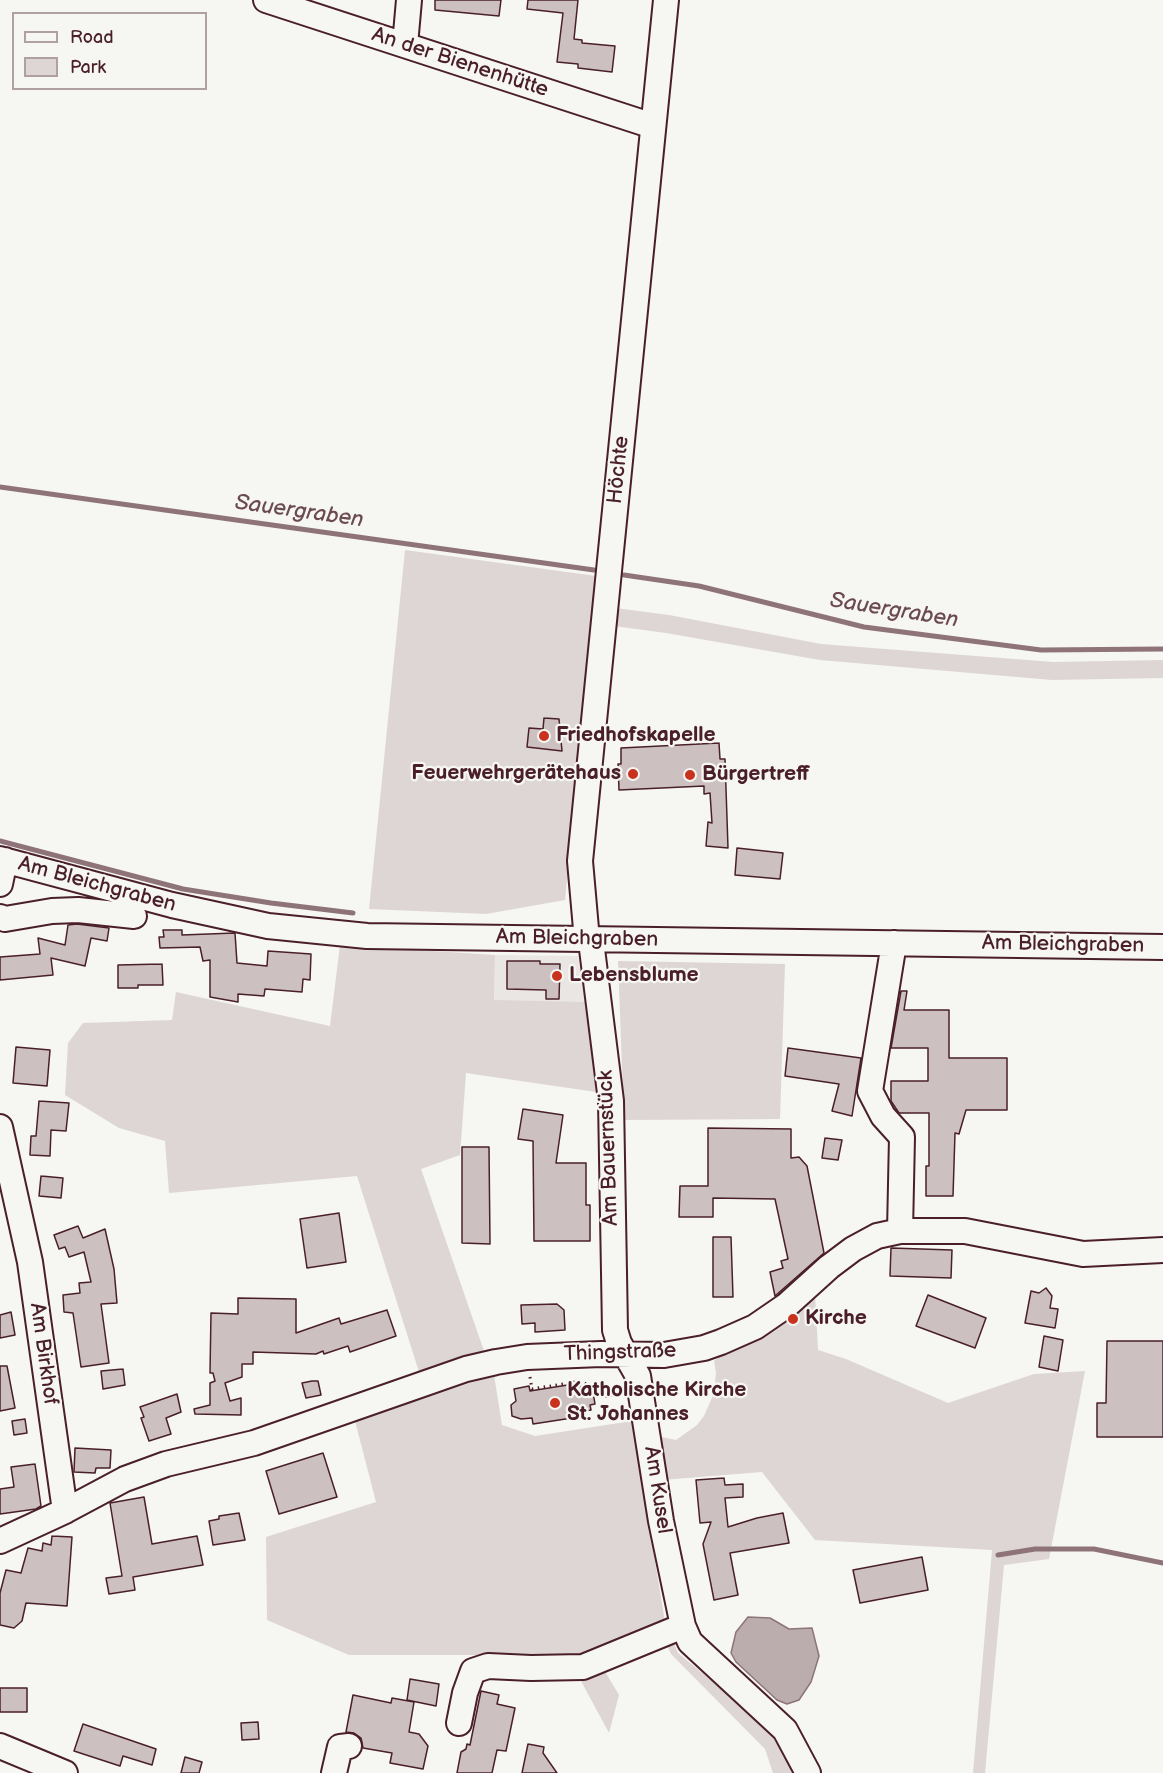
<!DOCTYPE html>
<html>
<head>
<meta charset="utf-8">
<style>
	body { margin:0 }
	#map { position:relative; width:1163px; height:1773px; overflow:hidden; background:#f6f6f2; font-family:"Balsamiq Sans",sans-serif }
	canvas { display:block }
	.legend { position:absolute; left:12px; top:12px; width:195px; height:78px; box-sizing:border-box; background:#f6f6f2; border:2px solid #b1a0a2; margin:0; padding:8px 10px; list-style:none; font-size:18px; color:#4a1f2b }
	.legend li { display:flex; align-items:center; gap:12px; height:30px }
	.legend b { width:30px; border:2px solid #b1a0a2 }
</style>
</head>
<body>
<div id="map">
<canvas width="1163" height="1773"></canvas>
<ul class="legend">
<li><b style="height:8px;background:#f6f6f2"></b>Road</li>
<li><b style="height:16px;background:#ddd6d5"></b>Park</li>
</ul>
</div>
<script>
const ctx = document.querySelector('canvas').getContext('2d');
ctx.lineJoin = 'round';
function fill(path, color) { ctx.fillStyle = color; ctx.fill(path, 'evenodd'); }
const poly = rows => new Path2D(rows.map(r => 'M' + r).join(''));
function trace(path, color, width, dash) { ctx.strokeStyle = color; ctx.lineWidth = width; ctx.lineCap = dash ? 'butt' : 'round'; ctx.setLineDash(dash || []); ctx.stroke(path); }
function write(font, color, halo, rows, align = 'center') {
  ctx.font = font + ' "Balsamiq Sans",sans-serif'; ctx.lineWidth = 4.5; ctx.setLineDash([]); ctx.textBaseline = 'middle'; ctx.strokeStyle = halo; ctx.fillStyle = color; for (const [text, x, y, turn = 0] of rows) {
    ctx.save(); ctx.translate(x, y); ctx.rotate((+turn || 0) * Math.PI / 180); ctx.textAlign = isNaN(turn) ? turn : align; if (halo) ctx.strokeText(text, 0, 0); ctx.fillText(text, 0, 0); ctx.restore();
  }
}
fill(poly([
	[495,955,578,956,585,1002,494,1001]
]), '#e9e6e3');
fill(poly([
	[405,550,596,576,565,900,486,914,369,909],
	[615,608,669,615,821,644,1053,662,1163,660,1163,678,1052,680,820,660,666,633,614,626],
	[340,945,495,955,494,1000,585,1002,596,1092,466,1073,460,1155,421,1169,484,1351,419,1372,357,1176,169,1193,165,1141,119,1128,65,1095,68,1043,83,1023,172,1020,176,992,330,1026],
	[618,961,785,964,780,1119,624,1120],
	[815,1294,818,1350,846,1359,948,1403,1034,1374,1085,1371,1049,1559,1004,1565,985,1773,973,1773,992,1550,815,1540,762,1472,662,1480,657,1436,676,1440,697,1425,704,1416,714,1393,716,1373,714,1361,732,1346],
	[494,1375,502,1425,535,1436,632,1421,665,1622,678,1653,755,1717,773,1736,793,1773,773,1773,765,1749,671,1654,658,1625,594,1653,619,1695,609,1733,567,1655,349,1655,267,1620,266,1537,376,1502,355,1421]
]), '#ddd6d5');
const water = poly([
	[748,1617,770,1618,789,1629,812,1628,819,1656,811,1682,799,1700,787,1704,777,1700,736,1662,731,1653,736,1632,748,1617]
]);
fill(water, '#bbadae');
trace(water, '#8e747a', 1.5);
trace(poly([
	[0,487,594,570],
	[624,575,699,586,864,627,1041,650,1163,649],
	[0,841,183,889,271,903,353,913],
	[998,1555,1035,1549,1094,1549,1163,1563]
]), '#8e747a', 5);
const building = poly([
	[435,0,501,0,499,16,435,10,435,0],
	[528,0,578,0,574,39,582,40,582,43,615,46,612,72,578,68,578,64,557,62,563,13,527,9,528,0],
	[544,718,559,719,562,751,527,747,529,728,543,729,544,718],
	[719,743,720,759,725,759,728,848,706,846,708,822,712,823,710,793,704,794,704,786,619,790,618,764,621,764,621,748,719,743],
	[737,848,783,853,780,879,735,875,737,848],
	[77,924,109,928,107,941,91,938,85,966,51,958,53,975,0,980,0,957,40,954,38,938,65,945,68,925,77,924],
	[163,930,182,930,182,935,235,933,237,963,267,966,268,951,311,954,310,980,303,979,302,992,265,989,264,996,238,994,238,1002,210,997,210,960,203,961,200,947,160,948,159,937,164,937,163,930],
	[507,961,540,961,540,964,560,964,559,999,546,999,546,990,507,989,507,961],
	[162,964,163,985,138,985,138,988,118,988,118,965,162,964],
	[901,991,907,991,904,1010,949,1010,949,1058,1007,1058,1007,1110,966,1110,959,1134,955,1133,953,1196,926,1196,926,1166,929,1166,929,1113,899,1113,891,1101,891,1081,928,1081,928,1048,891,1048,901,991],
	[16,1047,50,1050,47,1086,13,1083,16,1047],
	[788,1048,861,1058,852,1116,832,1111,839,1084,785,1076,788,1048],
	[39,1101,69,1103,66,1131,51,1130,50,1156,30,1155,31,1136,36,1136,39,1101],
	[523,1109,563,1115,556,1163,586,1163,586,1205,590,1205,590,1241,534,1241,533,1141,518,1139,523,1109],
	[708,1128,791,1129,791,1158,799,1157,807,1166,824,1253,775,1296,770,1272,783,1268,781,1261,788,1259,775,1199,713,1198,713,1217,679,1217,680,1186,708,1186,708,1128],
	[825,1138,842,1140,838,1160,822,1158,825,1138],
	[462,1147,489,1147,490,1244,462,1243,462,1147],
	[41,1176,63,1178,61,1198,39,1196,41,1176],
	[339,1213,346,1262,307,1268,300,1219,339,1213],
	[78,1226,83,1238,105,1229,114,1269,117,1303,101,1304,109,1363,81,1367,73,1313,64,1312,63,1295,80,1293,79,1283,91,1282,84,1252,69,1257,65,1247,59,1249,54,1235,78,1226],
	[713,1237,731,1237,733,1297,713,1297,713,1237],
	[891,1248,952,1250,951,1278,890,1276,891,1248],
	[1046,1288,1052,1296,1050,1308,1058,1309,1055,1328,1025,1323,1031,1291,1039,1293,1046,1288],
	[928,1295,986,1318,975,1348,916,1326,928,1295],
	[238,1298,296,1299,296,1333,339,1318,341,1324,387,1310,396,1336,350,1352,348,1346,324,1354,323,1351,316,1354,253,1352,253,1364,242,1364,242,1377,225,1383,230,1401,241,1398,241,1415,195,1414,194,1409,210,1405,210,1383,215,1381,213,1373,210,1373,211,1313,238,1314,238,1298],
	[557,1304,564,1310,565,1330,535,1332,535,1323,522,1324,521,1305,557,1304],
	[11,1312,15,1335,0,1338,0,1315,11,1312],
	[1044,1336,1063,1340,1058,1371,1039,1367,1044,1336],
	[1107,1341,1163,1341,1163,1437,1097,1437,1097,1403,1106,1403,1107,1341],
	[0,1366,7,1366,15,1408,0,1411,0,1366],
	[123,1369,125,1385,103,1389,101,1371,123,1369],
	[312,1381,318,1381,321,1395,306,1398,302,1383,312,1381],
	[580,1383,582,1393,593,1392,595,1404,590,1405,591,1410,585,1411,585,1416,533,1424,532,1418,521,1419,512,1416,511,1405,516,1401,514,1389,529,1386,530,1391,580,1383],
	[177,1394,181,1412,166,1418,171,1434,149,1441,141,1418,144,1417,140,1407,177,1394],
	[25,1419,27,1433,14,1435,12,1421,25,1419],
	[75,1448,111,1450,110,1468,96,1468,95,1473,74,1472,75,1448],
	[323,1453,337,1497,279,1514,266,1471,323,1453],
	[35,1464,41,1506,36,1509,0,1514,0,1489,14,1487,11,1467,35,1464],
	[724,1478,725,1485,743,1484,743,1497,725,1498,728,1527,757,1518,783,1513,789,1543,730,1553,738,1595,714,1600,703,1544,711,1522,700,1523,696,1480,724,1478],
	[144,1497,152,1544,197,1536,203,1565,133,1577,135,1590,109,1594,106,1578,122,1576,110,1503,144,1497],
	[239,1513,245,1540,213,1545,209,1521,219,1519,219,1516,239,1513],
	[52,1536,72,1537,67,1606,26,1603,22,1621,14,1628,0,1625,0,1593,6,1570,21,1573,28,1548,42,1551,43,1543,51,1545,52,1536],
	[922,1557,928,1590,860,1603,853,1570,922,1557],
	[410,1679,439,1684,436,1706,407,1700,410,1679],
	[0,1688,27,1688,27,1712,0,1712,0,1688],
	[481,1691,499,1695,497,1704,515,1708,506,1751,497,1750,492,1773,457,1773,461,1752,466,1749,467,1744,470,1745,481,1691],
	[353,1695,391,1703,392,1698,414,1702,409,1732,419,1734,428,1746,423,1769,390,1763,392,1753,363,1748,361,1738,354,1733,346,1732,353,1695],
	[258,1722,259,1739,242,1740,241,1723,258,1722],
	[83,1724,156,1749,152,1765,123,1756,120,1766,74,1751,83,1724],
	[528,1744,544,1747,543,1753,557,1773,522,1773,528,1744],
	[185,1757,202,1762,199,1773,181,1773,185,1757]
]);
fill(building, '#ccc1c0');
trace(building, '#4a1f2b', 1.5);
const minor = poly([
	[266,0,653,126],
	[666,0,580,861,586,929,592,949,611,1101,615,1330,619,1343,638,1376,661,1521,683,1626,690,1642,785,1730,808,1773],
	[405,45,409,0],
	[0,859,172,905,268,926,367,936,1163,947],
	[0,884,5,860],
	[0,917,5,919,52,911,78,910,134,916],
	[894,943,870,1091,883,1116,902,1137,900,1231],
	[0,1127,30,1262,65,1511],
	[0,1541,65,1511,125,1479,166,1464,254,1443,466,1369,496,1362,527,1357,601,1354,664,1355,704,1348,721,1342,755,1327,787,1305,829,1267,853,1249,877,1236,900,1231,965,1231,1083,1254,1163,1250],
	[459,1723,465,1693,473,1671,488,1666,531,1668,583,1667,683,1626],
	[0,1746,65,1773],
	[334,1773,340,1747,349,1746]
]);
trace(minor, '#4a1f2b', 28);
trace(poly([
	[530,1377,532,1389,581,1381,596,1390,602,1389,603,1397,621,1394]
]), '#4a1f2b', 3, [1.5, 4.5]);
trace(minor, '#f6f6f2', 24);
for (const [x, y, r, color] of [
	[544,736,6,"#c8321e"],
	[633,774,6,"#c8321e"],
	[690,775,6,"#c8321e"],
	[557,976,6,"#c8321e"],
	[793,1319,6,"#c8321e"],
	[555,1403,6,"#c8321e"]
]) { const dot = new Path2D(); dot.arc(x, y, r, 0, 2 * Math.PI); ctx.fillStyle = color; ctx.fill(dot); trace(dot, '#f6f6f2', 2); }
write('21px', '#4a1f2b', '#f6f6f2', [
	["An der Bienenhütte",460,63,18],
	["Höchte",619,470,-84],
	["Am Bleichgraben",97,885,15],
	["Am Bleichgraben",577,939,1],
	["Am Bleichgraben",1063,945,1],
	["Am Bauernstück",609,1148,-92],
	["Thingstraße",620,1353,-2],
	["Am Birkhof",43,1354,82],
	["Am Kusel",657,1490,81]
]);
write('bold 21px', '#4a1f2b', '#f6f6f2', [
	["Friedhofskapelle",556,736],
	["Feuerwehrgerätehaus",621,774,"right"],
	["Bürgertreff",702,775],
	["Lebensblume",569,976],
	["Kirche",805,1319],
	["Katholische Kirche",567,1391],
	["St. Johannes",567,1415]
], 'left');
write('italic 22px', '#6c4a52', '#f6f6f2', [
	["Sauergraben",299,512,8],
	["Sauergraben",894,611,9]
]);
</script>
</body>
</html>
